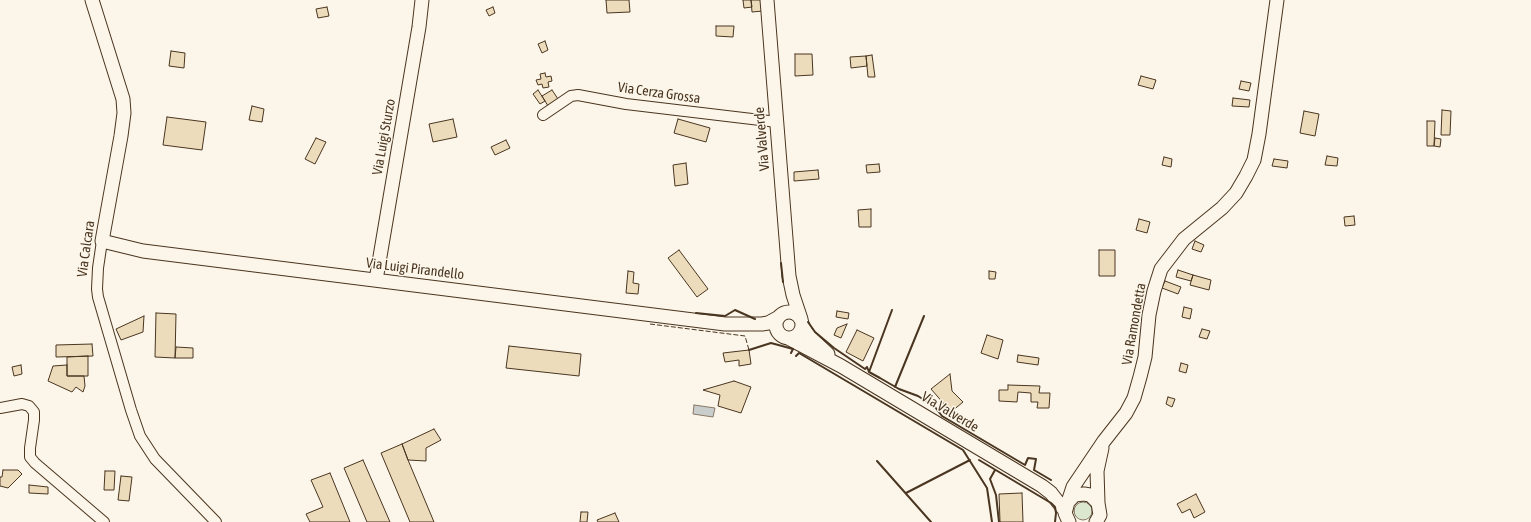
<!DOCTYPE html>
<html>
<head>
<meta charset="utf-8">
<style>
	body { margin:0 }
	canvas { display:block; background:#fbf6e9 }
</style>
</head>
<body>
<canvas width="1531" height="522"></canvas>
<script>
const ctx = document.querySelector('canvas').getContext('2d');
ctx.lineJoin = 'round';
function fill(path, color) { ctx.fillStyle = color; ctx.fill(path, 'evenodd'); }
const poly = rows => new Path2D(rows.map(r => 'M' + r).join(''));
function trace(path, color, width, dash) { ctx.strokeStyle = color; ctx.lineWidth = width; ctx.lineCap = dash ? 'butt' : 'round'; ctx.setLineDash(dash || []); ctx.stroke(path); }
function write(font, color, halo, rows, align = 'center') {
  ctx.font = font + ' "Asap Condensed",sans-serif'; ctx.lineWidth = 3; ctx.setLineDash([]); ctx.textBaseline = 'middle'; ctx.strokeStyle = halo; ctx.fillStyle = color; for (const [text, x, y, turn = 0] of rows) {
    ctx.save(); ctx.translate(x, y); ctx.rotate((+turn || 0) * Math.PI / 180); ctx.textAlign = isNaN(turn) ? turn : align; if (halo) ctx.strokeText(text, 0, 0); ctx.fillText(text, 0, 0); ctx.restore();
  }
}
const green = poly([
	'1074 511a9 9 0 1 1 18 0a9 9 0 1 1-18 0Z'
]);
fill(green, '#dce7d0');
trace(green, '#887966', 1);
const water = poly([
	[694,405,715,408,713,417,693,414,694,405]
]);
fill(water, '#c9cecd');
trace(water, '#887966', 1);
const building = poly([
	[606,0,629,0,630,12,607,13,606,0],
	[743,0,751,0,752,7,744,8,743,0],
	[751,0,762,0,763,11,752,12,751,0],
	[327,7,329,16,318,18,316,9,327,7],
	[493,7,495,13,489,16,486,10,493,7],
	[716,26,734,26,733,37,716,36,716,26],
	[545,41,548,50,542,53,538,44,545,41],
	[171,51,185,53,184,68,169,66,171,51],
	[795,54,812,54,813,75,795,76,795,54],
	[872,55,875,77,868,77,866,56,872,55],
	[866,56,867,66,851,68,850,57,866,56],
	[545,73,546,77,551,76,552,81,548,82,549,87,543,88,542,84,538,85,536,80,541,79,540,74,545,73],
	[1141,76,1156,80,1153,89,1138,85,1141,76],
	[1241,81,1251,83,1249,91,1239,89,1241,81],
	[538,90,545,101,540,104,533,94,538,90],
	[552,90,558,99,548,106,542,96,552,90],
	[1233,98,1250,100,1249,107,1232,106,1233,98],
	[252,106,264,109,262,122,249,120,252,106],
	[1442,110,1451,111,1450,135,1441,135,1442,110],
	[1304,111,1319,114,1315,136,1300,133,1304,111],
	[167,117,206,122,202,150,163,145,167,117],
	[453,119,457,137,433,142,429,124,453,119],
	[678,119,710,128,706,142,674,133,678,119],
	[1427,121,1435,121,1434,146,1427,146,1427,121],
	[316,138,326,142,315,164,305,159,316,138],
	[1435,138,1441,139,1440,147,1434,146,1435,138],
	[506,140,510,148,495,155,491,147,506,140],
	[1327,156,1338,158,1337,166,1325,165,1327,156],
	[1164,157,1172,159,1171,167,1162,165,1164,157],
	[1274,159,1288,161,1287,168,1272,166,1274,159],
	[686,163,688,184,675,186,673,165,686,163],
	[879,164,880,172,867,173,866,165,879,164],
	[818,170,819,179,794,181,794,172,818,170],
	[871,209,871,227,859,227,858,210,871,209],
	[1354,216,1355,225,1345,226,1344,217,1354,216],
	[1139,219,1150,222,1147,233,1136,230,1139,219],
	[1195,241,1204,245,1201,252,1192,249,1195,241],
	[679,250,708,289,697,297,668,258,679,250],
	[1099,250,1115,250,1115,276,1099,276,1099,250],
	[1178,270,1193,275,1191,281,1176,277,1178,270],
	[628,271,634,272,633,283,639,284,638,294,626,293,628,271],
	[989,271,996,272,995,279,989,279,989,271],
	[1193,275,1211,280,1209,290,1190,285,1193,275],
	[1165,281,1181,287,1178,294,1162,288,1165,281],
	[1184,307,1192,309,1190,319,1182,317,1184,307],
	[837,311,849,313,848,319,836,317,837,311],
	[156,313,176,314,175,358,155,357,156,313],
	[144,316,143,332,121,340,116,329,144,316],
	[847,324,841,338,834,335,837,328,847,324],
	[1202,329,1210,331,1207,339,1199,337,1202,329],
	[857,330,874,338,863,361,846,352,857,330],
	[987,335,1003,340,998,359,981,353,987,335],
	[92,344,93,356,56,357,56,345,92,344],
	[509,346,581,354,579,376,506,368,509,346],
	[176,347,193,348,193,358,175,358,176,347],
	[749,350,751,364,739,366,739,360,725,362,723,353,749,350],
	[1018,355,1039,358,1038,365,1017,362,1018,355],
	[88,356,88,376,67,376,67,357,88,356],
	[1181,363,1188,365,1186,373,1179,371,1181,363],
	[21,365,22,374,14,376,12,367,21,365],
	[67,365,67,376,84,376,85,386,83,392,76,387,72,392,48,381,53,366,67,365],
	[950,374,952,391,963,402,951,412,931,389,950,374],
	[734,381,751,387,741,413,718,406,720,395,703,390,734,381],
	[1008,385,1040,386,1039,393,1050,393,1049,408,1037,408,1038,402,1031,402,1031,393,1018,392,1017,402,999,401,999,390,1008,390,1008,385],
	[1168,397,1175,399,1172,407,1166,404,1168,397],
	[434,429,441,440,426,448,426,461,408,460,402,444,434,429],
	[402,444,408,460,434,522,410,522,381,453,402,444],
	[363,460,390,522,367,522,344,468,363,460],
	[3,470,18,470,22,474,8,488,0,486,0,477,2,477,3,470],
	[105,471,115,471,114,490,104,490,105,471],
	[330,473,350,522,310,522,306,514,323,507,311,480,330,473],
	[121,476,132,477,129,501,118,500,121,476],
	[29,485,48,487,48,494,29,493,29,485],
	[1022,493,1023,522,1000,522,999,494,1022,493],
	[1196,494,1205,512,1194,518,1190,509,1182,513,1177,504,1196,494],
	[581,512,588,512,587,522,580,522,581,512],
	[615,513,619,522,598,522,597,520,615,513]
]);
fill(building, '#ecdcbc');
trace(building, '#4a3520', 1);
const minor = poly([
	[543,115,571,96,578,95,626,104,777,122],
	[102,241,98,268,97,289,98,297,131,410,140,436,155,459,216,522],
	[0,408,22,404,29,406,34,412,34,420,30,448,30,457,35,463,104,522]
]);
const tertiary = poly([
	[92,0,123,99,124,113,121,136,102,241,143,251,725,324,762,324,768,323,779,317],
	[767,0,789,276,793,295,801,319],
	[376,280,419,27,422,0],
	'776 325a13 13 0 1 1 26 0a13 13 0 1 1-26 0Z',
	[802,324,806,332,813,340,828,354],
	[788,338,841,366,1042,486,1051,493,1065,511],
	[1068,502,1073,487,1104,441,1126,413,1134,398,1140,377,1145,357,1149,315,1154,291,1161,269,1184,239,1222,208,1236,193,1246,176,1254,160,1259,134,1277,0],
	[1098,503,1097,471,1102,448],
	[1069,522,1065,513,1068,502,1075,495,1084,494,1090,495,1098,503,1100,515,1096,522]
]);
trace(minor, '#4a3520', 12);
trace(tertiary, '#4a3520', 15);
trace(minor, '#fbf6e9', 10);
trace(tertiary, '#fbf6e9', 13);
trace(poly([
	[650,324,745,336,749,350]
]), '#4a3520', 1, [5, 2]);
trace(poly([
	[781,263,783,282],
	[696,313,725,316,735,310,755,319],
	[808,322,815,332,834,348,865,369,867,367,869,372,880,378,899,389,918,396,935,407,942,416,1025,465,1028,458,1036,459,1034,470,1051,480],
	[749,350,771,343,793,349,791,353],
	[796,356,799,353,963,450,987,488,992,522],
	[869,372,892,310],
	[895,387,924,316],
	[979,460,1051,503,1055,507,1056,513,1055,522],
	[877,461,931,522],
	[995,470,990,479,996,495,999,522],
	[906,493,970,460]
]), '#4a3520', 2);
write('14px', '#4a3520', '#fbf6e9', [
	["Via Cerza Grossa",659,93,8],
	["Via Luigi Sturzo",384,137,-80],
	["Via Valverde",762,139,-95],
	["Via Calcara",86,249,-82],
	["Via Luigi Pirandello",415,269,7],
	["Via Ramondetta",1134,324,-80],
	["Via Valverde",950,412,31]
]);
</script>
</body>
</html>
